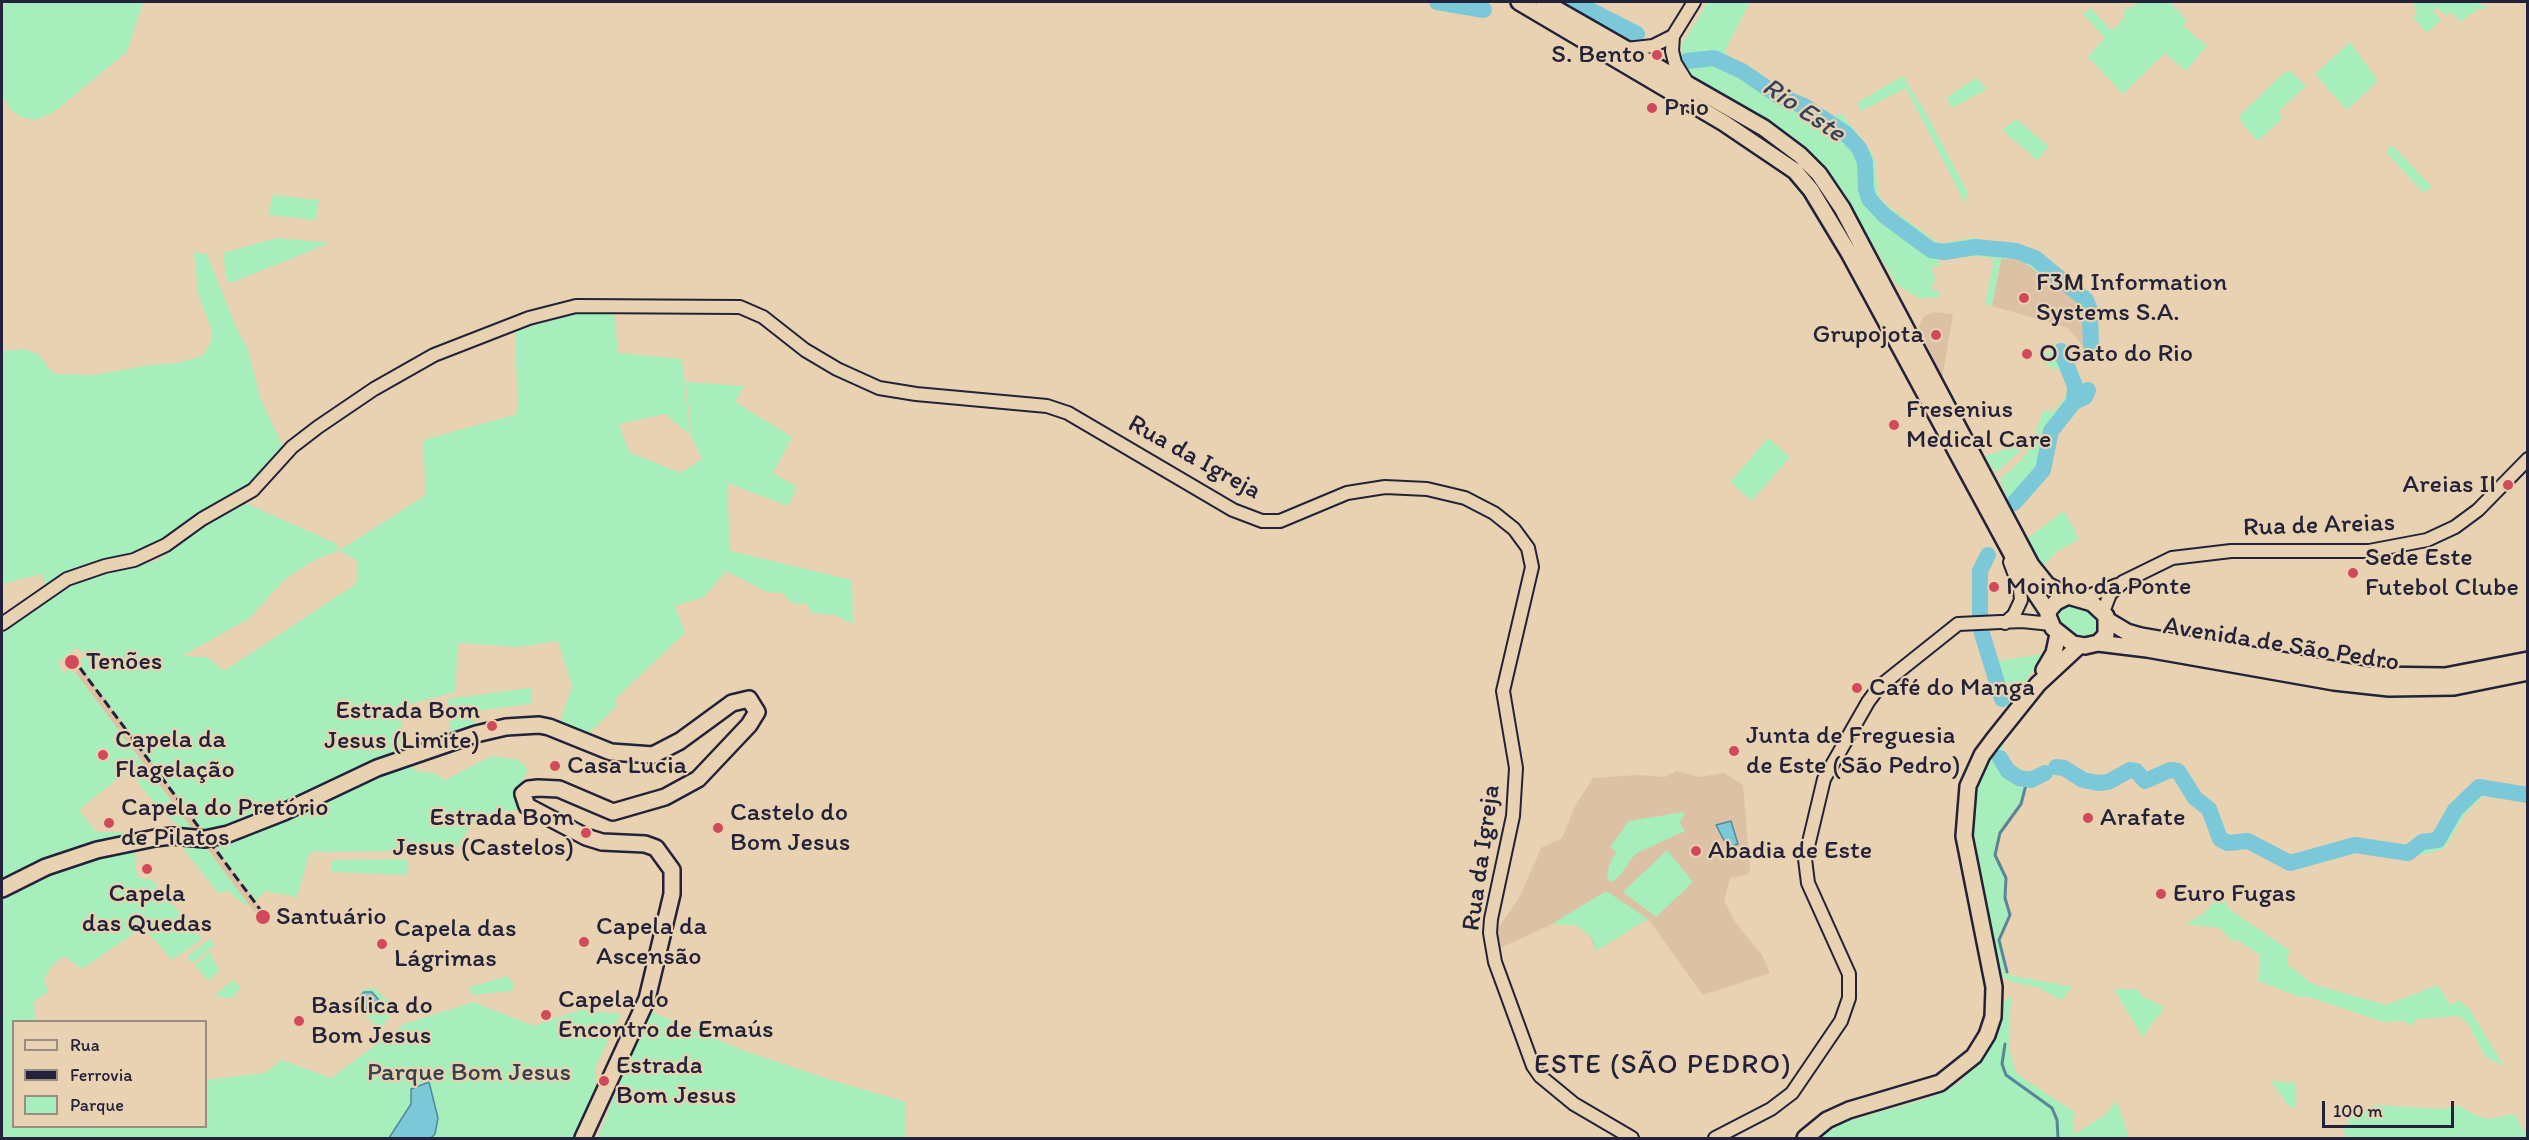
<!DOCTYPE html>
<html>
<head>
<meta charset="utf-8">
<style>
	body { margin:0 }
	#map { position:relative; width:2529px; height:1140px; overflow:hidden; background:#e8d2b1; font-family:Itim,sans-serif }
	canvas { display:block }
	.frame { position:absolute; inset:0; border:3px solid #22223b; pointer-events:none }
	.legend { position:absolute; left:12px; top:1020px; width:195px; height:108px; box-sizing:border-box; background:#e8d2b1; border:2px solid #998c82; margin:0; padding:8px 10px; list-style:none; font-size:18px; color:#22223b }
	.legend li { display:flex; align-items:center; gap:12px; height:30px }
	.legend b { width:30px; border:2px solid #998c82 }
	.scale { position:absolute; left:2322px; top:1101px; width:132px; height:27px; box-sizing:border-box; border:3px solid #22223b; border-top:0; padding-left:8px; font-size:18px; line-height:21px; white-space:nowrap; color:#22223b; -webkit-text-stroke:4px #e8d2b1; paint-order:stroke }
</style>
</head>
<body>
<div id="map">
<canvas width="2529" height="1140"></canvas>
<div class="frame"></div>
<ul class="legend">
<li><b style="height:8px;background:#e8d2b1"></b>Rua</li>
<li><b style="height:8px;background:#22223b"></b>Ferrovia</li>
<li><b style="height:16px;background:#a6eebb"></b>Parque</li>
</ul>
<div class="scale">100 m</div>
</div>
<script>
const ctx = document.querySelector('canvas').getContext('2d');
ctx.lineJoin = 'round';
function fill(path, color) { ctx.fillStyle = color; ctx.fill(path, 'evenodd'); }
const poly = rows => new Path2D(rows.map(r => 'M' + r).join(''));
function trace(path, color, width, dash) { ctx.strokeStyle = color; ctx.lineWidth = width; ctx.lineCap = dash ? 'butt' : 'round'; ctx.setLineDash(dash || []); ctx.stroke(path); }
function write(font, color, halo, rows, align = 'center') {
  ctx.font = font + ' Itim,sans-serif'; ctx.lineWidth = 4.5; ctx.setLineDash([]); ctx.textBaseline = 'middle'; ctx.strokeStyle = halo; ctx.fillStyle = color; for (const [text, x, y, turn = 0] of rows) {
    ctx.save(); ctx.translate(x, y); ctx.rotate((+turn || 0) * Math.PI / 180); ctx.textAlign = isNaN(turn) ? turn : align; if (halo) ctx.strokeText(text, 0, 0); ctx.fillText(text, 0, 0); ctx.restore();
  }
}
fill(poly([
	[2009,258,2027,263,2081,303,2085,318,2085,349,2068,328,1992,306,2001,259],
	[1933,312,1953,314,1942,379,1919,327,1923,317],
	[81,667,268,918,271,920,264,925,75,672],
	[1676,771,1700,777,1724,773,1743,785,1750,869,1749,874,1730,878,1724,901,1736,923,1762,955,1770,973,1703,995,1648,919,1596,951,1588,933,1576,925,1565,923,1552,924,1498,949,1496,931,1519,898,1541,848,1562,838,1575,806,1593,778,1638,775,1665,777]
]), '#ddc1a5');
fill(poly([
	[2,2,143,2,127,52,54,112,35,120,21,117,12,111,2,95],
	[1708,2,1750,2,1725,50,1729,61,1735,65,1733,69,1754,80,1775,96,1808,110,1848,138,1856,148,1864,168,1864,196,1877,213,1931,252,1977,248,2025,257,2032,261,2077,295,2087,307,2088,351,2085,349,2085,318,2081,303,2019,259,2001,259,1992,306,1985,304,1994,259,1979,256,1938,259,1940,267,1931,266,1936,282,1931,284,1933,291,1938,290,1940,297,1919,298,1897,285,1844,195,1820,164,1783,131,1692,75,1685,68,1681,60,1682,44],
	[2134,2,2170,2,2187,21,2183,26,2207,46,2186,71,2165,53,2123,94,2088,57,2105,38,2083,14,2090,8,2112,31,2123,19,2126,7,2134,8],
	[2413,2,2475,2,2488,7,2476,10,2460,22,2452,12,2445,15,2437,7,2433,12,2441,20,2427,33,2413,17,2417,14],
	[2350,42,2378,81,2347,110,2315,74],
	[2290,71,2306,86,2278,112,2283,118,2258,141,2241,122,2239,116,2285,72],
	[1903,76,1927,115,1968,193,1965,203,1906,88,1861,111,1857,103],
	[1976,78,1987,89,1952,108,1946,98],
	[1841,113,1871,151,1875,162,1878,194,1884,203,1939,244,1973,238,1988,241,1987,246,1970,245,1942,250,1932,248,1881,209,1871,197,1867,160,1860,147,1832,119],
	[2017,119,2049,147,2037,160,2002,130],
	[2392,145,2432,187,2424,193,2386,152],
	[272,195,319,200,316,220,269,215],
	[277,238,330,243,231,283,227,282,223,253],
	[194,252,207,254,236,327,248,350,261,400,285,450,246,490,155,548,47,587,41,574,2,584,2,351,25,349,38,354,54,374,94,375,150,365,177,363,203,356,210,344,212,331,198,293],
	[587,310,614,312,618,353,682,359,690,435,665,414,619,424,629,452,681,473,702,459,692,438,686,382,744,386,735,402,792,437,773,473,797,487,788,506,727,483,730,551,852,580,853,624,834,615,812,613,807,604,792,603,782,593,767,592,726,571,704,597,675,606,685,633,615,699,617,706,588,734,560,722,572,686,558,641,518,647,458,643,455,692,403,706,400,753,416,771,434,773,445,780,492,756,519,760,528,770,516,793,520,806,516,810,488,814,470,826,456,849,443,854,424,851,310,852,297,897,265,891,256,901,81,667,83,665,80,660,85,657,78,647,57,663,64,673,69,669,72,673,75,672,249,905,242,903,228,891,218,893,182,847,189,832,163,814,128,770,79,810,96,832,123,832,129,835,136,852,135,868,139,878,152,880,202,939,172,960,143,927,82,969,64,956,52,966,44,979,48,992,34,1001,35,1021,14,1022,14,1126,206,1126,206,1080,265,1073,282,1060,331,1078,404,1024,474,1002,533,1026,580,1010,621,1014,596,1066,596,1094,577,1138,2,1138,2,628,82,580,128,566,157,561,191,533,245,503,335,543,340,550,426,495,423,440,518,414,515,331],
	[340,550,358,562,356,584,224,671,207,657,182,656,250,618,284,580,314,560],
	[2055,349,2066,354,2086,387,2088,403,2080,405,2054,434,2049,460,2051,467,2045,478,2019,501,2012,512,2000,479,2021,461,2028,450,2044,410,2054,412,2071,389,2067,373,2046,365,2043,354],
	[1768,438,1790,457,1752,501,1730,482],
	[2019,439,2026,440,2021,450,1996,473,1984,456,2018,446],
	[2064,511,2079,539,2056,552,2044,566,2026,539],
	[2066,606,2075,606,2091,614,2099,626,2098,633,2084,638,2065,629,2058,614],
	[1983,630,1986,630,1999,661,2047,653,2006,706],
	[531,688,531,704,475,711,475,726,451,734,447,699],
	[2004,742,2003,756,1998,758,2000,764,2012,777,2025,782,2020,802,1999,831,1994,854,2004,878,2003,897,2008,914,1998,939,2005,972,2009,975,2073,987,2061,1000,2040,988,2008,981,2000,973,1973,828,1976,792,1983,773,1998,746],
	[2481,788,2489,790,2465,814,2444,849,2422,855,2418,850,2425,845,2438,845,2457,811],
	[1683,812,1685,815,1679,822,1685,831,1635,854,1621,874,1612,882,1607,880,1609,865,1616,852,1610,847,1629,821],
	[1667,850,1693,882,1656,917,1623,892],
	[408,859,407,875,332,872,332,860],
	[1606,891,1648,919,1596,951,1592,938,1576,925,1552,924],
	[2222,894,2229,909,2289,950,2287,964,2312,984,2386,1005,2438,985,2450,1005,2459,1000,2470,1010,2504,1066,2486,1057,2468,1024,2459,1016,2416,1019,2413,1026,2404,1021,2384,1022,2312,998,2297,996,2258,981,2260,955,2236,939,2232,941,2220,928,2185,924,2202,915],
	[210,939,215,945,192,963,187,957],
	[210,952,219,971,208,981,195,965],
	[508,976,514,985,512,991,471,995,470,987],
	[233,980,241,988,232,998,218,997,216,994],
	[374,988,389,1001,392,1010,390,1017,377,1031,374,1023,365,1016,366,1010,357,1008,356,1002,362,990],
	[2114,989,2136,989,2142,996,2163,1006,2160,1017,2157,1016,2143,1038],
	[2012,995,2009,1021,2010,1053,2017,1074,2077,1114,2073,1116,2074,1134,2104,1116,2117,1101,2129,1138,1816,1138,1845,1122,1932,1097,1959,1083,1988,1051,1999,1028,2003,1003],
	[651,1012,742,1050,834,1081,906,1102,905,1138,598,1138,632,1049],
	[2270,1081,2295,1083,2295,1108,2288,1105],
	[2376,1105,2440,1109,2460,1106,2471,1113,2487,1119,2515,1114,2523,1131,2527,1131,2527,1138,2345,1138,2344,1128,2352,1115]
]), '#a6eebb');
const water = poly([
	[1731,821,1738,844,1728,848,1716,825,1731,821],
	[364,992,372,992,378,999,377,1011,372,1012,358,1003,360,996,364,992],
	[429,1082,438,1118,435,1134,431,1138,389,1138,411,1104,411,1089,429,1082]
]);
fill(water, '#7bc8d9');
trace(water, '#57869a', 1.5);
trace(poly([
	[2007,972,1999,940,2010,915,2005,898,2006,878,1995,855,2000,833,2021,804,2027,781],
	[2005,1044,2002,1064,2006,1075,2052,1108,2057,1120,2058,1138]
]), '#57869a', 3);
trace(poly([
	[1437,2,1484,10],
	[1574,2,1637,34],
	[1687,61,1714,58,1742,71,1777,95,1804,106,1845,133,1859,148,1865,162,1866,189,1869,199,1885,216,1931,250,1944,252,1976,247,2016,251,2035,258,2086,300,2090,310,2091,348],
	[2074,402,2085,397,2088,390],
	[2014,503,2043,470,2051,431,2074,402,2075,386,2061,351],
	[1980,615,1980,571,1988,555],
	[1981,630,2002,699],
	[2000,758,2008,771,2019,778,2031,780,2045,773],
	[2056,767,2064,768,2083,780,2098,783,2108,782,2130,770,2136,771,2145,781,2170,770,2178,771,2195,798,2209,809,2220,839,2228,843,2248,841,2290,863,2355,845,2408,853,2422,842,2438,840,2455,810,2479,787,2528,795]
]), '#7bc8d9', 16);
const minor = poly([
	[1626,49,1653,46,1673,36],
	[1688,84,1675,63,1672,51,1673,36,1694,2],
	[2083,598,2117,585],
	[2103,612,2110,594,2123,582,2172,558,2231,551,2369,551,2427,540,2455,527,2478,510,2528,459],
	[2005,623,2014,615,2021,600,2020,589,2010,562],
	[2,624,67,579,105,566,134,560,166,545,202,519,253,490,292,447,318,427,374,389,434,355,529,318,576,306,740,307,763,317,805,350,837,369,879,388,916,394,1047,406,1068,413,1233,510,1262,521,1280,521,1347,493,1385,487,1427,489,1465,498,1494,513,1514,529,1528,548,1532,567,1503,691,1516,768,1513,816,1491,919,1490,933,1495,962,1533,1066,1540,1076,1574,1104,1632,1138],
	[1715,1138,1771,1109,1792,1093,1841,1021,1849,998,1849,974,1808,883,1805,859,1824,779,1868,702,1879,687,1958,624,2022,621,2051,624]
]);
const major = poly([
	[1519,2,1724,123,1795,171,1811,190,1849,253,2022,573,2048,612],
	[1544,2,1764,128,1800,155,1819,174,1842,208,2031,565,2047,585,2068,596],
	[2068,596,2092,603,2106,616,2106,635,2098,643,2085,646,2073,644,2053,628,2048,616,2049,610,2056,602,2068,596],
	[2107,620,2127,632,2141,636,2367,675,2445,676,2528,660],
	[2098,643,2147,649,2334,682,2389,688,2454,687,2528,672],
	[2044,670,2054,653,2058,634],
	[2,889,46,867,97,850,155,838,172,836,205,839,228,834,284,812,377,768,476,734,506,727,539,725,549,727,611,752,653,755,680,741,732,703,749,699,757,712,749,725,698,779,665,797,613,812,559,789,538,788,529,789,523,794,527,806,586,837,602,842,645,844,656,848,672,870,672,894,647,999,583,1138],
	[1805,1138,1827,1120,1849,1110,1940,1083,1974,1056,1987,1035,1993,1017,1994,987,1964,836,1968,786,1982,755,1994,739,2038,684,2079,646]
]);
trace(minor, '#22223b', 16);
trace(major, '#22223b', 20);
trace(minor, '#e8d2b1', 12);
trace(major, '#e8d2b1', 15);
trace(poly([
	[80,668,268,920]
]), '#22223b', 3, [9, 4.5]);
for (const [x, y, r, color] of [
	[1657,55,6,"#d1495b"],
	[1652,108,6,"#d1495b"],
	[2024,298,6,"#d1495b"],
	[1936,335,6,"#d1495b"],
	[2027,354,6,"#d1495b"],
	[1894,425,6,"#d1495b"],
	[2508,485,6,"#d1495b"],
	[2353,573,6,"#d1495b"],
	[1994,587,6,"#d1495b"],
	[72,662,8,"#d1495b"],
	[1857,688,6,"#d1495b"],
	[492,726,6,"#d1495b"],
	[1734,751,6,"#d1495b"],
	[103,755,6,"#d1495b"],
	[555,766,6,"#d1495b"],
	[2088,818,6,"#d1495b"],
	[109,823,6,"#d1495b"],
	[718,828,6,"#d1495b"],
	[586,833,6,"#d1495b"],
	[1696,851,6,"#d1495b"],
	[147,869,6,"#d1495b"],
	[2161,894,6,"#d1495b"],
	[263,917,8,"#d1495b"],
	[584,942,6,"#d1495b"],
	[382,944,6,"#d1495b"],
	[546,1015,6,"#d1495b"],
	[299,1021,6,"#d1495b"],
	[604,1081,6,"#d1495b"]
]) { const dot = new Path2D(); dot.arc(x, y, r, 0, 2 * Math.PI); ctx.fillStyle = color; ctx.fill(dot); trace(dot, '#e8d2b1', 2); }
write('26px', '#22223b', '#e8d2b1', [
	["S. Bento",1645,55,"right"],
	["Prio",1664,108],
	["F3M Information",2036,283],
	["Systems S.A.",2036,313],
	["Grupojota",1924,335,"right"],
	["O Gato do Rio",2039,354],
	["Fresenius",1906,410],
	["Medical Care",1906,440],
	["Areias II",2496,485,"right"],
	["Sede Este",2365,558],
	["Futebol Clube",2365,588],
	["Moinho da Ponte",2006,587],
	["Tenões",86,662],
	["Café do Manga",1869,688],
	["Estrada Bom",480,711,"right"],
	["Jesus (Limite)",480,741,"right"],
	["Junta de Freguesia",1746,736],
	["de Este (São Pedro)",1746,766],
	["Capela da",115,740],
	["Flagelação",115,770],
	["Casa Lucia",567,766],
	["Capela do Pretório",121,808],
	["de Pilatos",121,838],
	["Castelo do",730,813],
	["Bom Jesus",730,843],
	["Estrada Bom",574,818,"right"],
	["Jesus (Castelos)",574,848,"right"],
	["Arafate",2100,818],
	["Abadia de Este",1708,851],
	["Capela",147,894,"center"],
	["das Quedas",147,924,"center"],
	["Euro Fugas",2173,894],
	["Santuário",276,917],
	["Capela da",596,927],
	["Ascensão",596,957],
	["Capela das",394,929],
	["Lágrimas",394,959],
	["Capela do",558,1000],
	["Encontro de Emaús",558,1030],
	["Basílica do",311,1006],
	["Bom Jesus",311,1036],
	["Estrada",616,1066],
	["Bom Jesus",616,1096]
], 'left');
write('26px', '#22223b', '#e8d2b1', [
	["Rua da Igreja",1194,458,29],
	["Rua de Areias",2319,526,-2],
	["Avenida de São Pedro",2281,645,9],
	["Rua da Igreja",1482,858,-82]
]);
write('26px', '#36414e', '#e8d2b1', [
	["Parque Bom Jesus",469,1073]
]);
write('italic 27px', '#34435b', '#e8d2b1', [
	["Rio Este",1803,111,34]
]);
ctx.letterSpacing = '1.5px';
write('28px', '#22223b', '#e8d2b1', [
	["ESTE (SÃO PEDRO)",1663,1066]
]);
ctx.letterSpacing = '0px';
</script>
</body>
</html>
